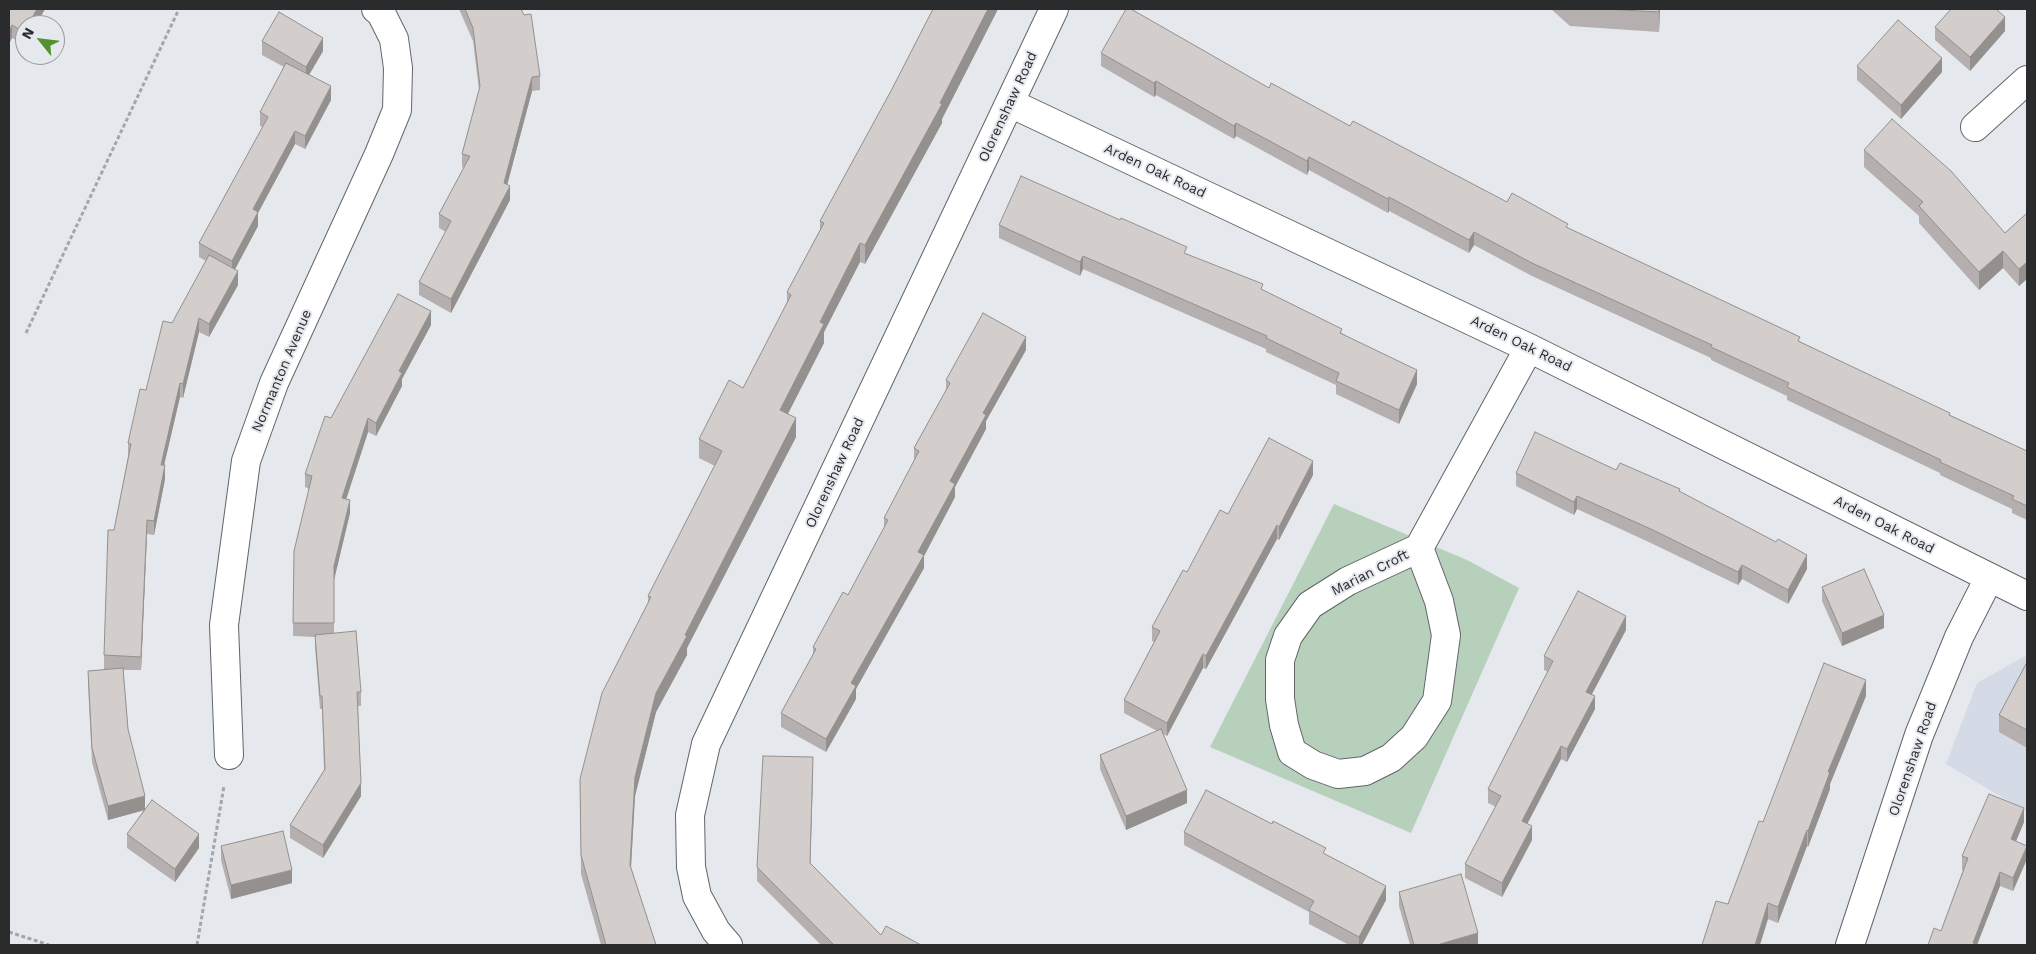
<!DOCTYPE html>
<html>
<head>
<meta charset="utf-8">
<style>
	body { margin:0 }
	#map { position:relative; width:2036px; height:954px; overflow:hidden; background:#e5e8ed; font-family:"Work Sans",sans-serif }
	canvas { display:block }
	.frame { position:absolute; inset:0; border:10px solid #2a2b2d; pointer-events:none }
	.north { position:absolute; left:15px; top:15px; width:50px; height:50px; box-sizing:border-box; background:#e5e8ed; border:1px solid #9a9ca0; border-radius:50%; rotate:299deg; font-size:14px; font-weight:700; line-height:20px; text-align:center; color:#2a2b2d }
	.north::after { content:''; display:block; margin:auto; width:18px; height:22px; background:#529030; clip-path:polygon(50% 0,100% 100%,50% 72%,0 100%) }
</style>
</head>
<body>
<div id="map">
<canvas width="2036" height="954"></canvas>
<div class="frame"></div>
<div class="north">N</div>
</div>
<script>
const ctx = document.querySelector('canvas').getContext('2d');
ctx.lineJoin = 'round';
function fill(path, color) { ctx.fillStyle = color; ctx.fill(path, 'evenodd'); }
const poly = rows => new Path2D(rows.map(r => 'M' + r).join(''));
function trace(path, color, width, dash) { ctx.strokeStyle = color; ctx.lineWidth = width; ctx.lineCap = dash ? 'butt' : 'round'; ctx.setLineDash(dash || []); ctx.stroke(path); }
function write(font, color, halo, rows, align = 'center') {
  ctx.font = font + ' "Work Sans",sans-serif'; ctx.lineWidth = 4; ctx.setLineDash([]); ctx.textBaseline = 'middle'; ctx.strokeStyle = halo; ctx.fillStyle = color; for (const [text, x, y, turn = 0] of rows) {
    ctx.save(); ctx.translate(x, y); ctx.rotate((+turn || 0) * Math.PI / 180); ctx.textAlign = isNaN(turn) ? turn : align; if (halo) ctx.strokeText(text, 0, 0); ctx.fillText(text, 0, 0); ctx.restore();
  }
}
fill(poly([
	[2027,655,2027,812,1946,764,1977,683]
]), '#d4dbe6');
fill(poly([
	[1334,504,1467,560,1519,588,1411,833,1210,747]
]), '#b7d0bc');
const minor = poly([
	[1010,103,1529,348,2027,596],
	[1975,127,2027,80],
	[1419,548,1348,581,1310,605,1288,636,1280,660,1280,699,1284,725,1292,752,1313,765,1338,774,1365,771,1391,758,1414,737,1437,701,1446,635,1439,601,1419,548,1529,348],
	[229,755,224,625,246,461,274,383,379,154,397,110,398,68,394,39,381,13,376,9],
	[728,945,716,931,697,896,691,867,690,815,706,744,1054,9],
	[1850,945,1919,735,1959,637,1989,578]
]);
trace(minor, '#626569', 30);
trace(poly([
	[26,333,179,9],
	[9,932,49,945],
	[197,945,224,786]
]), '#a3a6aa', 3, [4, 2.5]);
trace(minor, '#fff', 28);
fill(poly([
	[9,9,45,9,36,25,25,25,24,45,12,38],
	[459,9,521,9,540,76,540,90,532,91,507,185,510,200,451,313,419,295,419,282,446,232,439,228,439,214,464,168,462,167,462,154,479,90,473,41],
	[933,9,998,9,942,119,942,123,865,264,860,262,824,332,824,343,788,414,796,437,687,648,687,655,656,712,635,796,631,868,656,945,601,945,581,874,580,779,648,602,648,596,715,466,699,458,699,439,743,388,787,303,787,292,820,230,820,221,892,89],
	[1551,9,1660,9,1659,32,1570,26],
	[1935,27,2005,31,1970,71,1935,40],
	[262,41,323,51,309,75,331,100,305,149,295,144,258,213,258,226,235,269,238,285,209,337,199,332,183,398,180,397,164,465,165,479,154,535,147,534,141,670,123,670,128,729,145,809,199,848,175,882,127,848,127,834,144,810,108,820,92,762,88,684,88,671,110,669,104,669,104,655,114,530,128,457,128,443,146,390,172,323,206,261,199,257,199,243,263,127,260,126,260,112,284,67,262,55],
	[1101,53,1269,88,1350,126,1507,202,1568,228,1950,415,2027,451,2027,520,2012,513,2012,509,1940,475,1940,473,1787,400,1787,396,1711,360,1711,358,1532,276,1474,245,1469,253,1389,211,1388,213,1309,170,1307,175,1236,136,1234,139,1156,95,1154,97,1101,66],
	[1857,66,1942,72,1901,119,1857,80],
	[1864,150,2005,233,2027,213,2027,279,2019,286,2003,268,1979,290,1919,223,1919,216,1864,167],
	[999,225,1187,254,1263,290,1342,333,1417,384,1399,424,1336,394,1336,385,1266,352,1266,349,1083,269,1080,276,999,238],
	[431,325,402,379,402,386,376,436,368,432,346,499,350,513,334,580,334,633,361,692,361,706,358,706,361,796,323,858,290,838,290,825,324,770,322,709,320,709,315,648,315,637,293,636,294,551,309,489,305,487,305,474,331,418],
	[1026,350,986,421,986,429,955,487,955,497,924,556,924,568,856,689,856,699,826,752,781,727,781,713,813,655,813,647,848,595,884,528,884,518,914,461,914,448,946,390,946,380],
	[1616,470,1680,492,1807,569,1788,604,1742,579,1738,585,1653,544,1577,509,1574,515,1516,486,1516,473],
	[1313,475,1279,540,1277,539,1206,669,1203,668,1167,736,1163,734,1187,803,1126,830,1100,769,1100,755,1157,731,1124,713,1124,700,1154,642,1152,641,1152,627,1187,572,1228,514],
	[1822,587,1884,628,1842,646,1822,601],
	[1626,630,1592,694,1595,709,1567,762,1561,759,1527,824,1532,840,1502,897,1465,878,1465,864,1496,807,1488,803,1488,789,1548,672,1544,670,1544,656],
	[2027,664,2027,748,1999,732,1999,715],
	[1866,696,1830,784,1830,789,1808,847,1807,846,1778,923,1728,904,1763,822],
	[813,771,810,863,881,935,921,945,821,945,757,881,757,867],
	[2024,822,2016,841,2027,859,2013,891,2000,886,1977,944,1941,931,1963,870,1962,870,1962,856],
	[1184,832,1326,855,1386,900,1362,945,1349,945,1309,924,1309,912,1184,845],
	[221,846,292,883,231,899,221,860],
	[1399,892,1478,945,1410,945,1399,906]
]), '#b5b0af');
fill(poly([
	[37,9,45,9,36,25,28,25],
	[988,9,998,9,942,119,942,123,865,264,865,245,940,103],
	[1659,9,1660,9,1659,32],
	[2005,17,2005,31,1970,71,1970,57],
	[12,25,12,38,9,44,9,31],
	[323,38,323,51,306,80,306,67],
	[1942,58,1942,72,1901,119,1901,105],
	[532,77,532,91,504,197,504,183],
	[1156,81,1156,95,1154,97,1154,83],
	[331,86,331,100,305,149,305,136],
	[1236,123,1236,136,1234,139,1234,126],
	[295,131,295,144,258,213,258,226,232,275,232,261,253,209],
	[1309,157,1309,170,1307,175,1307,161],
	[510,186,510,200,451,313,451,299],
	[1389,197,1389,211,1388,213,1388,199],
	[1474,232,1474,245,1469,253,1469,240],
	[860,243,860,262,824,332,824,343,780,429,780,410,820,322],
	[2003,251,2003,268,1979,290,1979,272],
	[1083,256,1083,269,1080,276,1080,262],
	[2027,262,2027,279,2019,286,2019,269],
	[238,271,238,285,209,337,209,324],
	[431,311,431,325,402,379,402,386,376,436,376,423,399,371],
	[199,318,199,332,183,398,183,384],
	[1026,337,1026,350,986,421,986,429,955,487,955,497,924,556,924,568,856,689,856,699,826,752,826,739,851,683,918,552,950,481,983,413],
	[1417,370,1417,384,1399,424,1399,410],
	[180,383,180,397,161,478,161,465],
	[368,418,368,432,342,512,342,498],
	[796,418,796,437,687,648,687,655,656,712,635,796,630,884,630,865,635,777,656,693,685,635],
	[1313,461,1313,475,1279,540,1279,527],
	[165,465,165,479,154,535,154,521],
	[1577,496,1577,509,1574,515,1574,502],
	[350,500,350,513,334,580,334,637,334,566],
	[147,520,147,534,141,670,141,657],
	[1277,525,1277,539,1206,669,1206,656],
	[1807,555,1807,569,1788,604,1788,590],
	[1742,565,1742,579,1738,585,1738,572],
	[1884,615,1884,628,1842,646,1842,633],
	[1626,616,1626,630,1586,705,1586,692],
	[1203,654,1203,668,1167,736,1167,723],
	[1866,680,1866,696,1830,784,1830,789,1808,847,1808,831,1828,772],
	[1595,696,1595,709,1567,762,1567,749],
	[1561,746,1561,759,1522,834,1522,821],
	[813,757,813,771,810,876,810,863],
	[361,783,361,796,323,858,323,845],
	[1187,790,1187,803,1126,830,1126,816],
	[145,796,145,810,108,820,108,806],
	[2024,808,2024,822,2011,853,2011,839],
	[1532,826,1532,840,1502,897,1502,883],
	[1807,830,1807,846,1778,923,1778,907],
	[199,834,199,848,175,882,175,869],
	[2027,846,2027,859,2013,891,2013,878],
	[292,870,292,883,231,899,231,885],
	[2000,872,2000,886,1977,945,1973,943],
	[1386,886,1386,900,1362,945,1359,945,1359,937],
	[1768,903,1768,919,1760,945,1755,945],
	[1478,933,1478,945,1437,945]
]), '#94908e');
const building = poly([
	[9,9,37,9,28,25,25,25,24,32,12,25,9,31,9,9],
	[465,9,521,9,524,15,531,14,540,76,532,77,504,183,510,186,451,299,419,282,451,221,439,214,470,156,462,154,480,86,473,28,465,9],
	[933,9,988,9,940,103,942,104,865,245,860,243,820,322,824,324,780,410,796,418,685,635,687,636,656,693,635,777,630,865,656,945,606,945,581,855,580,779,602,693,651,597,648,596,722,451,699,439,729,380,743,388,791,295,787,292,824,223,820,221,892,89,933,9],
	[1126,9,1131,9,1269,88,1271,83,1350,126,1353,121,1507,202,1512,193,1568,224,1566,227,1800,337,1798,341,1950,413,1949,415,2027,451,2027,506,2012,499,2014,496,1940,462,1941,460,1787,387,1789,383,1711,347,1712,345,1532,263,1474,232,1469,240,1389,197,1388,199,1309,157,1307,161,1236,123,1234,126,1156,81,1154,83,1101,53,1126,9],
	[1603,9,1659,9,1659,12,1603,9],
	[1951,9,1996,9,2005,17,1970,57,1935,27,1951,9],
	[279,12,323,38,306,67,262,41,279,12],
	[1898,20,1942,58,1901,105,1857,66,1898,20],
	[286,63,331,86,305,136,295,131,253,209,258,212,232,261,199,243,268,117,260,112,286,63],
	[1892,119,1951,171,2005,233,2027,213,2027,262,2019,269,2003,251,1979,272,1919,206,1923,202,1864,150,1892,119],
	[1021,176,1120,220,1121,218,1187,247,1184,253,1263,284,1261,289,1342,329,1340,333,1417,370,1399,410,1336,381,1339,373,1266,338,1267,336,1083,256,1080,262,999,225,1021,176],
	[209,255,238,271,209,324,199,318,183,384,180,383,161,465,165,465,154,521,147,520,141,657,104,655,108,530,114,530,131,444,128,443,140,389,146,390,163,321,172,323,209,255],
	[398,294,431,311,399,371,402,373,376,423,368,418,342,498,350,500,334,566,334,623,293,623,294,551,312,476,305,474,325,416,331,418,398,294],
	[983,313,1026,337,983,413,986,415,950,481,955,484,918,552,924,555,851,683,856,686,826,739,781,713,816,649,813,647,843,592,848,595,888,520,884,518,919,451,914,448,950,383,946,380,983,313],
	[1535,432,1616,470,1620,463,1680,489,1679,491,1776,542,1778,539,1807,555,1788,590,1742,565,1738,572,1653,530,1577,496,1574,502,1516,473,1535,432],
	[1269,438,1313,461,1279,527,1277,525,1206,656,1203,654,1167,723,1124,700,1160,631,1152,627,1183,570,1187,572,1220,510,1228,514,1269,438],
	[1864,569,1884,615,1842,633,1822,587,1864,569],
	[1578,591,1626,616,1586,692,1595,696,1567,749,1561,746,1522,821,1532,826,1502,883,1465,864,1501,796,1488,789,1553,661,1544,656,1578,591],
	[356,631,361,692,357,692,361,783,323,845,290,825,325,769,322,696,320,696,315,635,356,631],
	[1824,663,1866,680,1828,772,1830,772,1808,831,1807,830,1778,907,1768,903,1755,945,1702,945,1716,901,1728,904,1759,821,1763,822,1824,663],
	[2026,664,2027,664,2027,730,1999,715,2026,664],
	[123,668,128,729,145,796,108,806,92,748,88,671,123,668],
	[1161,729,1187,790,1126,816,1100,755,1161,729],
	[763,756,813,757,810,863,881,935,886,926,921,945,834,945,757,867,763,756],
	[1206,790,1272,824,1273,821,1326,848,1323,853,1386,886,1359,937,1309,910,1314,901,1184,832,1206,790],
	[1989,794,2024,808,2011,839,2027,846,2013,878,2000,872,1973,943,1980,945,1928,945,1934,928,1941,931,1968,858,1962,856,1989,794],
	[152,800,199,834,175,869,127,834,152,800],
	[283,831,292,870,231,885,221,846,283,831],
	[1461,874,1478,933,1437,945,1414,945,1399,892,1461,874]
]);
fill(building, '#d3cdcb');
trace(building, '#94908e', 1);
write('14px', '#2a2b2d', '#e5e8ed', [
	["Olorenshaw Road",1008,107,-65],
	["Arden Oak Road",1155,171,25],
	["Arden Oak Road",1521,344,26],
	["Normanton Avenue",282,371,-67],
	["Olorenshaw Road",835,473,-65],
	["Arden Oak Road",1884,525,27],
	["Marian Croft",1370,573,-27],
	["Olorenshaw Road",1913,759,-71]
]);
</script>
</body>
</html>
